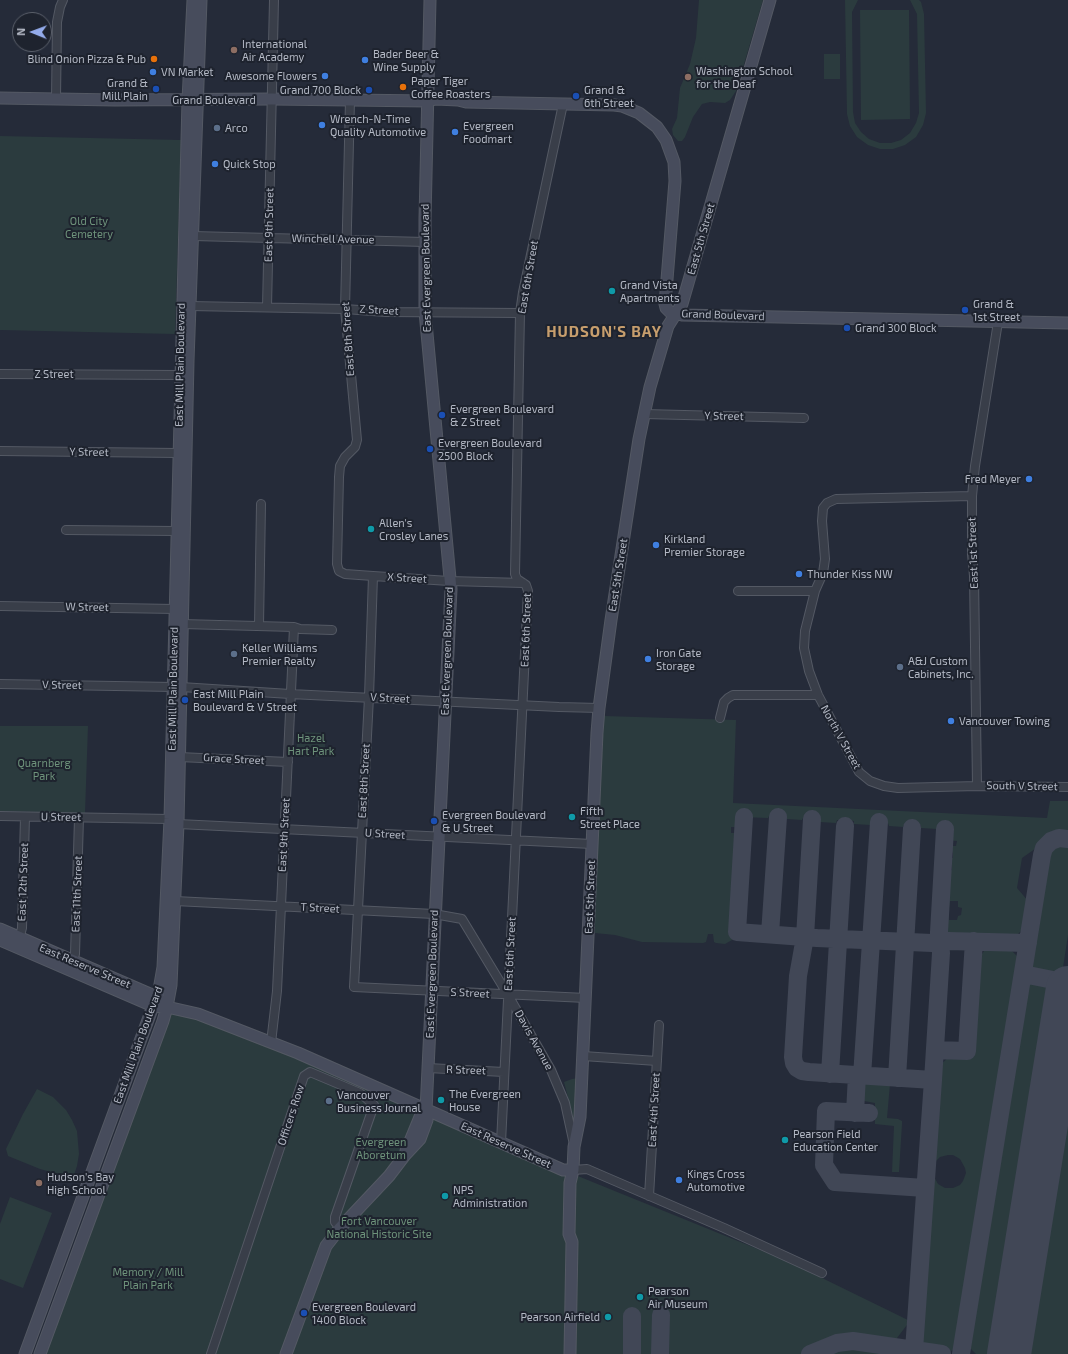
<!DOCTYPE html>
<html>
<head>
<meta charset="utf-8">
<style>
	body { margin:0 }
	#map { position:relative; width:1068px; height:1354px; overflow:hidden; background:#252b39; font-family:"Exo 2",sans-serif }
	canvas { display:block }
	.north { position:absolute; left:12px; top:12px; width:40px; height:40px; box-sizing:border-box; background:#1e232e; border:1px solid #5a5f6a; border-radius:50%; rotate:271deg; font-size:11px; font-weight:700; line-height:16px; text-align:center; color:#b4b9c5 }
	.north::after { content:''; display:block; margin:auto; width:14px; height:18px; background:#93abeb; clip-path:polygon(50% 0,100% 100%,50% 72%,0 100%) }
</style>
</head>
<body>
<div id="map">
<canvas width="1068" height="1354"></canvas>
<div class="north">N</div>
</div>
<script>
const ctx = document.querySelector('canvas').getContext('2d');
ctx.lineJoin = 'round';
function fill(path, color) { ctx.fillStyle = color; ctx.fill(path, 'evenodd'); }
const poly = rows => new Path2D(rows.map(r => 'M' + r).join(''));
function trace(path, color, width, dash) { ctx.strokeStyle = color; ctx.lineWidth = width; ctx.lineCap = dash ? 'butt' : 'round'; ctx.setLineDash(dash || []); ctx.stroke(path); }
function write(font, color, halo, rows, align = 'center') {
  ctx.font = font + ' "Exo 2",sans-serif'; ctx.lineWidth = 4; ctx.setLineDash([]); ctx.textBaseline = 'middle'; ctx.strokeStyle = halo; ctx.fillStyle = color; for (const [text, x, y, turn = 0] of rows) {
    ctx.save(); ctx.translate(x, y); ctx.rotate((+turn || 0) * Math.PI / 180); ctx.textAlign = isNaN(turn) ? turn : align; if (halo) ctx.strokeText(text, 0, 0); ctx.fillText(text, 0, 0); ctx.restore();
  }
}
fill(poly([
	[699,0,763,0,736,91,730,100,725,103,710,102,702,104,693,117,685,137,682,141,678,141,673,135,672,129,677,118,680,88,690,64,696,38],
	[845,0,858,0,852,12,853,112,855,123,861,132,869,139,880,143,891,143,901,140,910,133,916,123,919,113,917,14,910,0,919,0,921,2,924,14,926,113,923,125,916,137,905,145,893,149,880,149,868,145,857,137,850,126,847,114],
	[860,10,909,10,910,119,861,120],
	[824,54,840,54,840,79,824,79],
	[0,136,181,140,175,334,0,330],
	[604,716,736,720,733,803,1047,818,1050,801,1068,801,1068,834,1057,834,1051,836,1045,840,1042,844,1022,858,1017,888,1029,902,1029,904,1025,927,1018,934,1012,936,947,934,943,932,942,929,944,915,949,914,949,920,957,920,958,916,961,915,962,908,958,907,958,901,950,901,949,908,945,907,944,905,946,871,952,870,952,865,947,865,946,863,947,858,953,858,953,853,947,851,947,847,948,846,956,846,957,841,948,840,948,829,943,829,941,832,937,832,937,829,921,828,921,825,904,825,903,827,889,826,888,823,870,822,870,825,854,824,854,821,837,820,836,823,820,822,819,819,803,818,802,820,787,819,787,818,769,816,768,818,741,817,740,827,731,827,731,833,739,833,732,940,725,944,716,943,714,942,713,934,708,934,706,942,703,943,642,942,615,935,595,933,593,929],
	[0,726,88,726,85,813,0,811],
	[297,732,325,733,325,757,297,756],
	[1057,843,1068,844,1068,935,1062,974,1052,975,1044,974,1032,970,1029,966,1047,855,1050,847],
	[991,947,1004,947,1012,951,1018,957,1019,969,958,1345,955,1350,950,1351,925,1347,920,1344,919,1338,938,1073,941,1064,948,1058,956,1056,972,1057,978,960,984,951],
	[948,1155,953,1155,960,1159,965,1168,966,1173,963,1181,960,1185,953,1188,945,1188,938,1184,933,1175,934,1165,936,1161,940,1157],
	[1028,982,1044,982,1059,987,1001,1347,991,1354,976,1354,970,1348,968,1338,1023,997],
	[168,1013,198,1014,563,1170,765,1252,820,1277,910,1321,887,1351,900,1354,39,1354],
	[1068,1047,1068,1354,1018,1354],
	[578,1078,574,1121,564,1082,572,1079],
	[866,1083,890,1084,887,1118,898,1119,902,1121,902,1124,899,1172,892,1172,894,1126,875,1124,875,1103,864,1101,861,1099,860,1096,861,1087],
	[37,1089,53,1097,66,1110,72,1120,77,1131,79,1154,77,1166,73,1178,40,1169,8,1156,6,1149,23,1114],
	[10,1197,52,1213,23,1288,0,1279,0,1224]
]), '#2b3b3e');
trace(poly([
	[744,817,737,932,817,938,932,943,948,941,1028,943],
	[812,819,805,937,798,976,793,1057,794,1063,797,1068,802,1071,809,1072,933,1080,941,953,939,932,945,829],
	[770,934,778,817],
	[1023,974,1063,982,1067,986,1068,990],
	[935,1050,967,1051,974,941],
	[830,1074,845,826],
	[862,1076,879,822],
	[897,1078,912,828],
	[855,1113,857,1075],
	[869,1113,826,1111,824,1165,835,1182,925,1188],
	[914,1350,933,1080],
	[632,1354,632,1316],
	[660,1354,661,1315],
	[810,1354,837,1343,853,1341,942,1354],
	[961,1354,1042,855,1044,848,1051,841,1059,838,1068,839]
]), '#414756', 18);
trace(poly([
	[1009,1354,1068,988]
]), '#414756', 44);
const street = poly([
	[56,99,57,22,60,7,63,0],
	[350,100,345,309,357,440,355,447,345,457,340,466,339,477,337,564,339,571,345,574,373,576,449,581,523,583],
	[193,236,425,242],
	[190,306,345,309,386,312,520,313],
	[267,307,274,0],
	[0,374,180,375],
	[644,414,804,418],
	[0,451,178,453],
	[972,496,836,499,827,503,823,508,822,521,825,559,823,573,815,591,805,631,804,648,809,671,818,695,859,772,870,781,884,786,898,788,977,786,1068,787],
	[66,530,176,531],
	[373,576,369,697,354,987,586,998],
	[738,591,815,591],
	[0,606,175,609],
	[182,624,294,627,300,629,332,630],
	[259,626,261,504],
	[0,684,173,687],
	[181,687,290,694,559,707,599,708],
	[720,718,724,702,728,698,733,695,818,695],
	[179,757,288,762],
	[977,786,974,576,972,554,972,496,975,466,998,322],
	[0,816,170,819],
	[178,824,592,844],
	[175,901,434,914,462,919,508,995,551,1070,565,1103,573,1140],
	[18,943,22,928,25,817],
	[70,965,75,954,79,818],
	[271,1043,277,991,294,627],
	[583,1056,657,1061],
	[428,1068,504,1072],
	[501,1143,528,591,526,585,517,579,515,574,520,313,523,292,563,104],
	[573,1170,587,1169,724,1228,822,1273],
	[649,1196,659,1025],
	[211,1354,304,1076,310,1072,360,1093,374,1105,335,1217,335,1222,340,1228]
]);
const secondary = poly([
	[0,98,115,100,272,99,427,101,436,99,458,100,466,102,614,105,622,106,639,113,657,127,666,140,674,162,675,181,665,304,666,308,670,312,682,315,1068,323],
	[0,929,150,994,161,1001],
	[0,940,153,1006,167,1007,198,1014,298,1053,563,1170,573,1170],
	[406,1151,420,1117,426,1110],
	[25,1354,159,990,163,967,170,819,188,100,193,0],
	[40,1354,163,1021,167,1007,171,985,178,824,188,361,201,0],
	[286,1354,326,1246,340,1228,389,1176,405,1155,420,1139,427,1120,426,1110,451,589,425,312,425,219,430,0],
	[570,1354,572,1242,569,1234,570,1183,573,1170,574,1147,580,1117,597,733,599,708,611,620,639,439,650,387,668,326,682,304,770,0]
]);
trace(street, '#545964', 10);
trace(secondary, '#545964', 13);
trace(street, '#393e49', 8);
trace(secondary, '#474c5c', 11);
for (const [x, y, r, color] of [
	[234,50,4,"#8d6e63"],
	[154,59,4,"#e8710a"],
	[365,60,4,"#3f7fe0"],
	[153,72,4,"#3f7fe0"],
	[325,76,4,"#3f7fe0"],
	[688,77,4,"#8d6e63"],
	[403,87,4,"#e8710a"],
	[156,89,4,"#1a4fb4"],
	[369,90,4,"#1a4fb4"],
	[576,96,4,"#1a4fb4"],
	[322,125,4,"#3f7fe0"],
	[217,128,4,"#5c6f8a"],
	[455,132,4,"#3f7fe0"],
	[215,164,4,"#3f7fe0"],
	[612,291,4,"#0f9aa8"],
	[965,310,4,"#1a4fb4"],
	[847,328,4,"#1a4fb4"],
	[442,415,4,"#1a4fb4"],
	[430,449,4,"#1a4fb4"],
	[1029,479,4,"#3f7fe0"],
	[371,529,4,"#0f9aa8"],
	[656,545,4,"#3f7fe0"],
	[799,574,4,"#3f7fe0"],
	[234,654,4,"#5c6f8a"],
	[648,659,4,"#3f7fe0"],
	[900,667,4,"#5c6f8a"],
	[185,700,4,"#1a4fb4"],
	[951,721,4,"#3f7fe0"],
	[572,817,4,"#0f9aa8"],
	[434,821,4,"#1a4fb4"],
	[441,1100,4,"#0f9aa8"],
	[329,1101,4,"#5c6f8a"],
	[785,1140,4,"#0f9aa8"],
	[679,1180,4,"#3f7fe0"],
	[39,1183,4,"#8d6e63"],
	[445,1196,4,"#0f9aa8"],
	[640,1297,4,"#0f9aa8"],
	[304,1313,4,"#1a4fb4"],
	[608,1317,4,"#0f9aa8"]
]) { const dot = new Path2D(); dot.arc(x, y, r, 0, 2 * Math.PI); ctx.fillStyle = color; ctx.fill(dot); trace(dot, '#1e232e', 1.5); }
write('11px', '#b4b9c5', '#1e232e', [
	["International",242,44],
	["Air Academy",242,57],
	["Bader Beer &",373,54],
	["Wine Supply",373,67],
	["Blind Onion Pizza & Pub",146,59,"right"],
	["Washington School",696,71],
	["for the Deaf",696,84],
	["VN Market",161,72],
	["Awesome Flowers",317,76,"right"],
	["Paper Tiger",411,81],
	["Coffee Roasters",411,94],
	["Grand &",148,83,"right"],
	["Mill Plain",148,96,"right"],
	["Grand 700 Block",361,90,"right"],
	["Grand &",584,90],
	["6th Street",584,103],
	["Wrench-N-Time",330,119],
	["Quality Automotive",330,132],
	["Evergreen",463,126],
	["Foodmart",463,139],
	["Arco",225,128],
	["Quick Stop",223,164],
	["Grand Vista",620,285],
	["Apartments",620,298],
	["Grand &",973,304],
	["1st Street",973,317],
	["Grand 300 Block",855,328],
	["Evergreen Boulevard",450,409],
	["& Z Street",450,422],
	["Evergreen Boulevard",438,443],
	["2500 Block",438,456],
	["Fred Meyer",1021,479,"right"],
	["Allen's",379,523],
	["Crosley Lanes",379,536],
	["Kirkland",664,539],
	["Premier Storage",664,552],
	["Thunder Kiss NW",807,574],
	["Keller Williams",242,648],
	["Premier Realty",242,661],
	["Iron Gate",656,653],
	["Storage",656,666],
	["A&J Custom",908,661],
	["Cabinets, Inc.",908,674],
	["East Mill Plain",193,694],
	["Boulevard & V Street",193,707],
	["Vancouver Towing",959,721],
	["Fifth",580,811],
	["Street Place",580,824],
	["Evergreen Boulevard",442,815],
	["& U Street",442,828],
	["The Evergreen",449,1094],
	["House",449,1107],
	["Vancouver",337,1095],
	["Business Journal",337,1108],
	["Pearson Field",793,1134],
	["Education Center",793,1147],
	["Kings Cross",687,1174],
	["Automotive",687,1187],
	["Hudson's Bay",47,1177],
	["High School",47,1190],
	["NPS",453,1190],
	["Administration",453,1203],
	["Pearson",648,1291],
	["Air Museum",648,1304],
	["Evergreen Boulevard",312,1307],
	["1400 Block",312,1320],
	["Pearson Airfield",600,1317,"right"]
], 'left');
write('11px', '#b4b9c5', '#1e232e', [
	["Grand Boulevard",214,100],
	["East 9th Street",269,225,-89],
	["Winchell Avenue",333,239,1],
	["East 5th Street",701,239,-74],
	["East Evergreen Boulevard",426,268,-91],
	["East 6th Street",528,277,-80],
	["Z Street",379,310,3],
	["Grand Boulevard",723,315,2],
	["East 8th Street",348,339,-94],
	["East Mill Plain Boulevard",180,365,-89],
	["Z Street",54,374],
	["Y Street",724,416,1],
	["Y Street",89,452,1],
	["East 1st Street",973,553,-92],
	["East 5th Street",618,575,-81],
	["X Street",407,578,3],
	["W Street",87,607,1],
	["East 6th Street",526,630,-88],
	["East Evergreen Boulevard",447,651,-88],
	["V Street",62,685,1],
	["East Mill Plain Boulevard",173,689,-89],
	["V Street",390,698,3],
	["North V Street",841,737,61],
	["Grace Street",234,759,3],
	["East 8th Street",364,781,-87],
	["South V Street",1022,786,1],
	["U Street",61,817,1],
	["U Street",385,834,4],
	["East 9th Street",284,835,-87],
	["East 12th Street",23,882,-88],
	["East 11th Street",77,894,-88],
	["East 5th Street",590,897,-88],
	["T Street",320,908,3],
	["East 6th Street",510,954,-87],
	["East Reserve Street",85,966,23],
	["East Evergreen Boulevard",432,974,-88],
	["S Street",470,993,3],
	["Davis Avenue",534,1040,61],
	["East Mill Plain Boulevard",138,1045,-70],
	["R Street",466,1070,2],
	["East 4th Street",654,1110,-87],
	["Officers Row",291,1115,-72],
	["East Reserve Street",506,1145,24]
]);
write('11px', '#6e937b', '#1e232e', [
	["Old City",89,221],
	["Cemetery",89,234],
	["Hazel",311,738],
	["Hart Park",311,751],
	["Quarnberg",44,763],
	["Park",44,776],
	["Evergreen",381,1142],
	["Aboretum",381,1155],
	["Fort Vancouver",379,1221],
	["National Historic Site",379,1234],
	["Memory / Mill",148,1272],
	["Plain Park",148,1285]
]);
ctx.letterSpacing = '1px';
write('bold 15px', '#c79e6d', '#1e232e', [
	["HUDSON'S BAY",604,332]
]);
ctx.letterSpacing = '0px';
</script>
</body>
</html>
